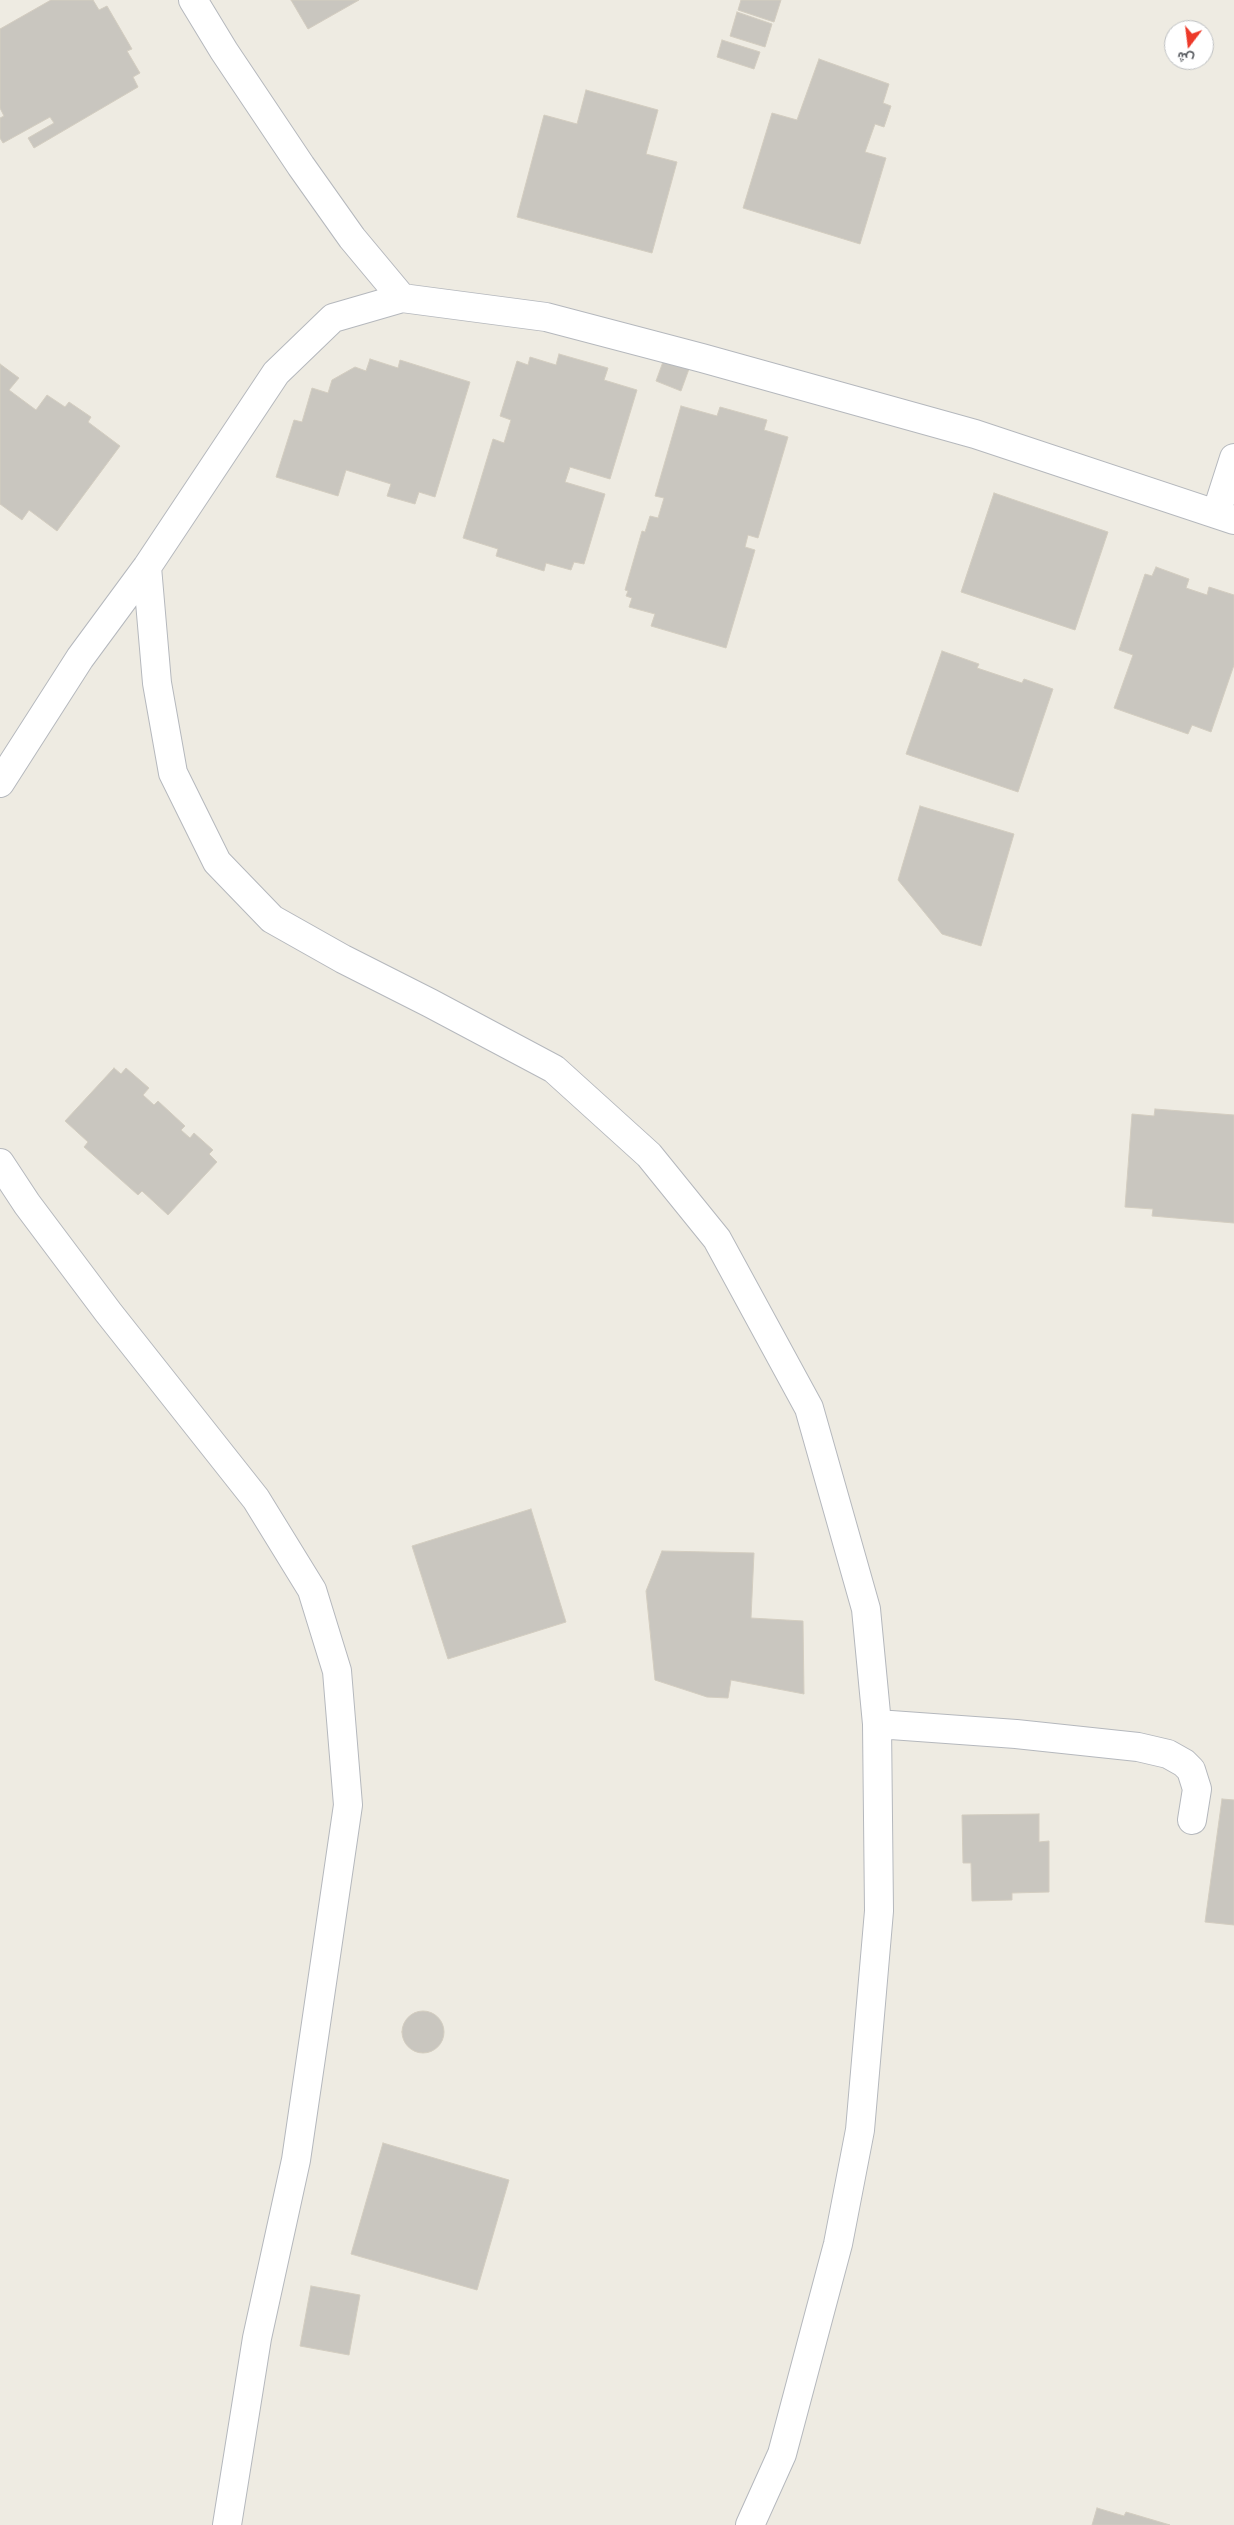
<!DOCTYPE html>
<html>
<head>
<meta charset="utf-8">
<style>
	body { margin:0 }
	#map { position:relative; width:1234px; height:2525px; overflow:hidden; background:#eeebe2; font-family:Raleway,Vazirmatn,sans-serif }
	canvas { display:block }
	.north { position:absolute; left:1164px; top:20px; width:50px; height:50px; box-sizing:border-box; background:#fff; border:1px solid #bdbfc1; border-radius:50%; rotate:195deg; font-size:14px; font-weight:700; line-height:20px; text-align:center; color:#5b5e63 }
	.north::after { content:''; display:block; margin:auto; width:18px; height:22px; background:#ed3929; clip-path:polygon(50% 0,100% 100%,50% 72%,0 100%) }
</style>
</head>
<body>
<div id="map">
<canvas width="1234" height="2525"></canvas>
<div class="north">ش</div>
</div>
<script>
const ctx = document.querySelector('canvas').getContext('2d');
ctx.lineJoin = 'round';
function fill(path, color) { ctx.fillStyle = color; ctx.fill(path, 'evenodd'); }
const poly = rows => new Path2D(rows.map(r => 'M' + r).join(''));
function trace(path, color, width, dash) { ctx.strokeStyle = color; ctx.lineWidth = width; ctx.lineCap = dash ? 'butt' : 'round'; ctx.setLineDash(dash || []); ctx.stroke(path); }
const building = poly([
	[51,0,93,0,99,10,107,6,132,49,127,51,140,73,133,77,138,87,34,148,28,138,54,123,50,117,3,143,0,138,0,118,4,116,0,108,0,29,51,0],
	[291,0,359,0,308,29,291,0],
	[741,0,781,0,774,22,738,10,741,0],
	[737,12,772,24,765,47,730,36,737,12],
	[722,40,760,52,754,69,717,57,722,40],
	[819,59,889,84,883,103,891,106,884,127,875,124,865,152,886,158,860,244,743,208,772,113,797,120,819,59],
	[586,90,658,110,646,154,677,162,652,253,517,217,544,115,577,124,586,90],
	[559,354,608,368,604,380,637,390,610,479,570,467,565,482,605,494,584,564,574,562,571,570,546,563,544,571,496,556,498,549,463,538,493,439,504,443,511,420,500,416,517,361,528,365,530,357,556,365,559,354],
	[370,359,398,368,400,360,470,382,435,497,419,492,415,504,387,496,391,484,346,470,338,496,276,477,294,420,302,422,312,388,328,393,332,380,355,367,366,371,370,359],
	[664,359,689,369,681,391,656,381,664,359],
	[0,364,19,378,9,390,36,410,47,395,65,407,69,402,91,417,88,422,120,446,57,531,29,510,22,520,0,504,0,364],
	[681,406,717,416,720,407,767,420,764,430,788,437,758,538,748,535,745,547,755,550,726,648,651,626,655,614,629,607,632,598,626,596,628,591,625,590,642,531,645,532,650,516,658,518,664,498,655,496,681,406],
	[994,493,1108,532,1075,630,961,592,994,493],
	[1156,567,1189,579,1186,588,1207,595,1209,587,1234,595,1234,665,1211,732,1192,725,1188,734,1114,708,1133,655,1119,650,1145,574,1152,576,1156,567],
	[942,651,979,664,977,668,1022,683,1024,679,1053,689,1018,792,906,754,942,651],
	[920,806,1014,834,981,946,942,934,898,880,920,806],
	[114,1068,121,1074,126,1068,149,1088,143,1095,154,1105,158,1101,185,1126,181,1130,190,1138,194,1133,213,1150,209,1154,217,1162,168,1215,142,1191,138,1195,84,1147,88,1142,65,1121,114,1068],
	[1155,1109,1234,1115,1234,1223,1152,1216,1153,1209,1125,1207,1132,1114,1154,1116,1155,1109],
	[531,1509,566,1622,448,1659,412,1546,531,1509],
	[662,1551,754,1553,751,1618,803,1621,804,1694,731,1680,728,1698,707,1697,655,1680,646,1591,662,1551],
	[1222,1799,1234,1800,1234,1925,1205,1922,1222,1799],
	[1039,1814,1039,1842,1049,1841,1049,1892,1012,1893,1012,1900,972,1901,971,1863,963,1863,962,1815,1039,1814],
	'402 2032a21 21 0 1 1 42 0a21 21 0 1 1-42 0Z',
	[383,2143,509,2180,477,2290,351,2254,383,2143],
	[311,2286,360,2295,349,2355,300,2346,311,2286],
	[1097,2508,1124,2516,1126,2512,1170,2525,1092,2525,1097,2508]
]);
fill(building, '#c9c6bf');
trace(building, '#d3cdc0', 1);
const minor = poly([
	[193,0,224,51,301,166,352,238,402,298],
	[1216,514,1234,458],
	[147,567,157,683,173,773,217,862,272,919,343,959,430,1003,554,1069,649,1155,717,1239,809,1408,866,1609,877,1724,879,1911,860,2130,838,2244,782,2454,750,2525],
	[0,783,80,658,147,567,276,373,333,318,402,298,546,317,702,358,975,434,1234,520],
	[0,1163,27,1204,108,1312,256,1499,312,1590,337,1671,348,1805,296,2160,257,2338,227,2525],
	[877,1724,1016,1734,1138,1747,1168,1754,1184,1763,1191,1770,1197,1789,1192,1820]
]);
trace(minor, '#b5b8bd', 30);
trace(minor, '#fff', 28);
</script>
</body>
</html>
